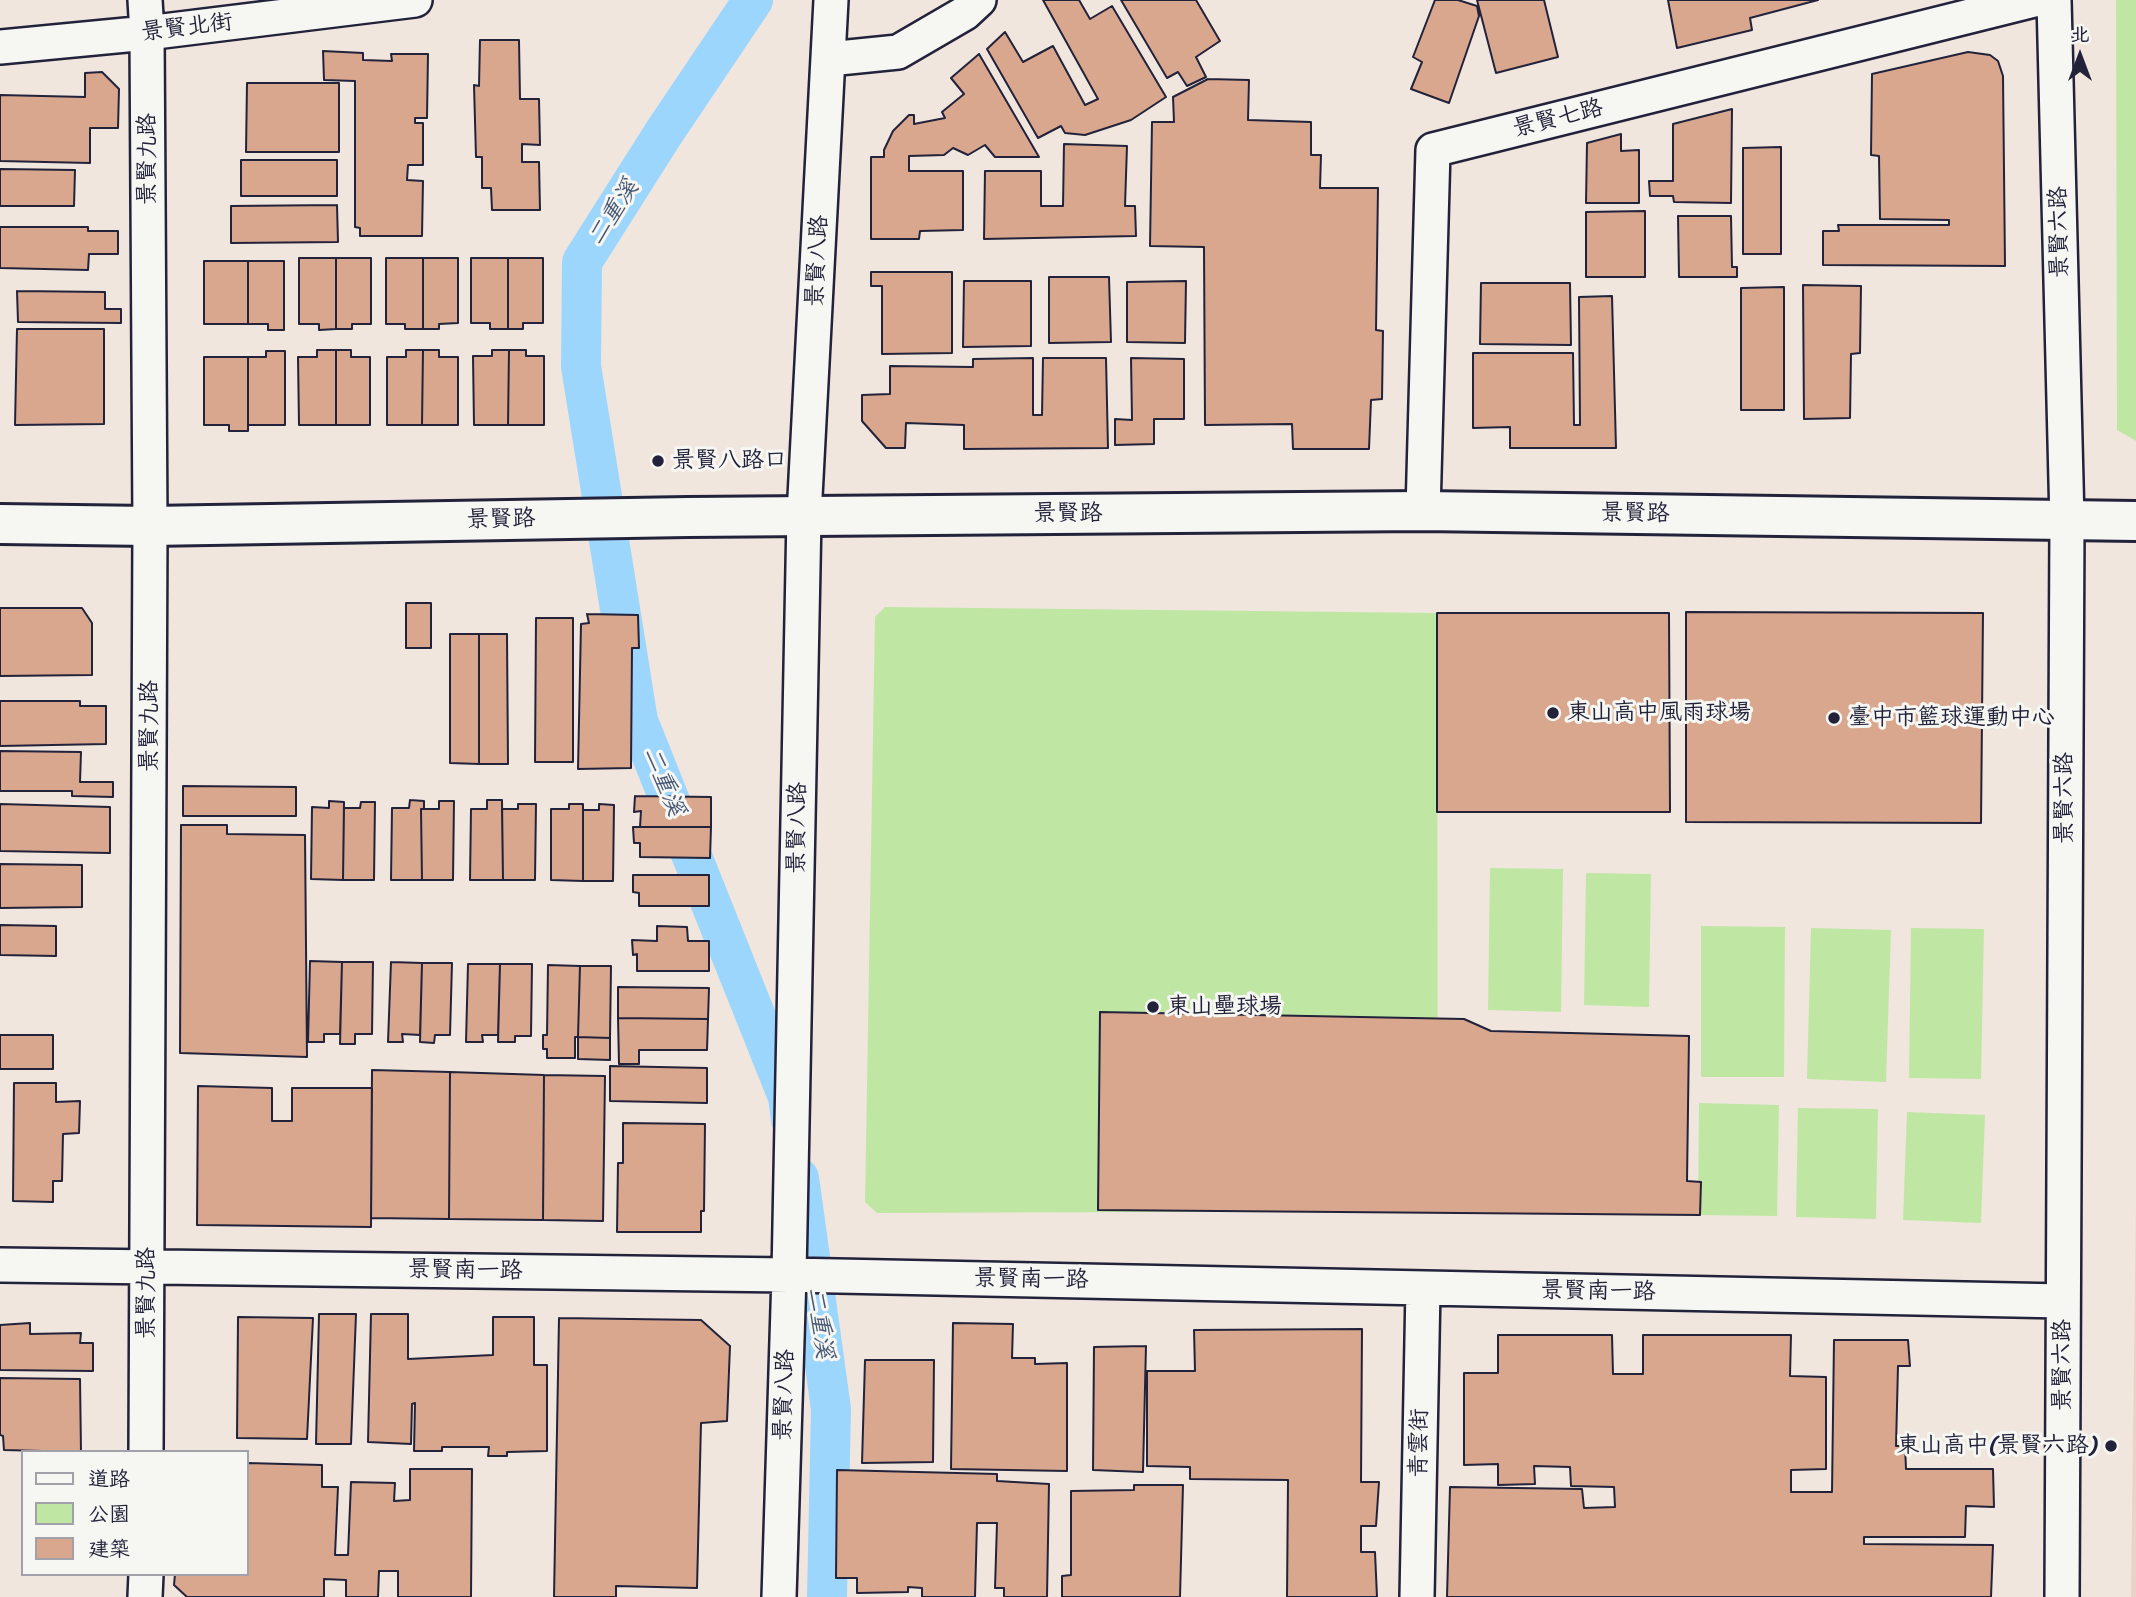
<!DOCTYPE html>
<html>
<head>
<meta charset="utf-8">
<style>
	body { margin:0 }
	#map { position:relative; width:2136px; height:1597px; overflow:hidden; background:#f0e6de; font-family:Sriracha,"LXGW WenKai TC",sans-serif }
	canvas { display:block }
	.legend { position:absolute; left:21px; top:1450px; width:228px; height:126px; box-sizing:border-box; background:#f6f6f2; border:2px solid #a1a1a9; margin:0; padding:9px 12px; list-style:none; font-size:21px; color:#22223b }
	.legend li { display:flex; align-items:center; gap:14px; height:35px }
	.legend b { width:35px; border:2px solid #a1a1a9 }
	.north { position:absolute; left:2045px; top:21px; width:70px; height:70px; -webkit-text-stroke:5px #f6f6f2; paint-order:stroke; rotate:0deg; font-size:19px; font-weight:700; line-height:28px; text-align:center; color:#22223b }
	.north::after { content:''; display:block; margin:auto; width:24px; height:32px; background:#22223b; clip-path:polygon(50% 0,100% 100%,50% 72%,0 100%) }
</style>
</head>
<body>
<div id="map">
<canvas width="2136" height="1597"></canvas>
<ul class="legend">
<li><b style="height:9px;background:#f6f6f2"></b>道路</li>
<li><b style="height:19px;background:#bfe7a3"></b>公園</li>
<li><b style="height:19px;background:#d9a78d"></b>建築</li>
</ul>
<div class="north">北</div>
</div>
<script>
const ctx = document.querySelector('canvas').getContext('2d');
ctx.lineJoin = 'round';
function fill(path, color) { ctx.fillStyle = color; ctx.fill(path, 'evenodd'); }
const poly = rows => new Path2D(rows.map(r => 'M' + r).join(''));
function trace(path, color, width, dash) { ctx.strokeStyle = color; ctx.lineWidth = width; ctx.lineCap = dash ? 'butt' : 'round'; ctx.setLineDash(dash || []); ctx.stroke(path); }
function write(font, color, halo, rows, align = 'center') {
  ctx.font = font + ' Sriracha,"LXGW WenKai TC",sans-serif'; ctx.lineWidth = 6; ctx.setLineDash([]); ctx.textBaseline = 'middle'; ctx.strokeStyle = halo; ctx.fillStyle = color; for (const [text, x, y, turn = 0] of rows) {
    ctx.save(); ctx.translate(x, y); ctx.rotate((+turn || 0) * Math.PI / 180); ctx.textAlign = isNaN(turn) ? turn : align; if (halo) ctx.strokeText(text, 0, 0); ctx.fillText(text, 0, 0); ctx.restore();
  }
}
fill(poly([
	[2136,1200,2136,1597,2131,1597]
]), '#e9d3c6');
fill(poly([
	[2116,0,2136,0,2136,441,2117,430],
	[885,607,1437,613,1438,1211,877,1213,865,1202,875,617],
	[1490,868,1563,869,1561,1012,1488,1010],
	[1586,873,1651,874,1649,1007,1584,1005],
	[1701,926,1785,927,1784,1077,1701,1077],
	[1811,928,1891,930,1886,1082,1807,1079],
	[1911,928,1984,929,1981,1079,1909,1078],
	[1699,1103,1779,1105,1777,1216,1698,1215],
	[1798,1108,1878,1109,1876,1219,1796,1217],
	[1907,1112,1985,1115,1981,1223,1903,1220]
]), '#bfe7a3');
trace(poly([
	[753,0,663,134,582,262,581,366,638,721,788,1097,791,1120],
	[799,1178,831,1409,827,1597]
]), '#9dd6fd', 40);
const building = poly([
	[1043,0,1079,0,1090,19,1112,6,1166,97,1131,120,1085,135,1065,133,1061,126,1038,138,987,49,1005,32,1023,62,1053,46,1085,105,1098,99,1043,0],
	[1121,0,1196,0,1220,41,1196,57,1206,77,1187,86,1178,72,1167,78,1121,0],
	[1435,0,1458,0,1477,6,1479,16,1449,103,1411,89,1422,62,1413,57,1435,0],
	[1477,0,1544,0,1558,57,1496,73,1477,0],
	[1668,0,1818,0,1750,18,1752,30,1677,48,1668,0],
	[480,40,519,40,520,99,539,99,540,145,522,144,522,162,539,162,540,210,492,210,491,188,482,188,482,157,476,157,474,85,479,86,480,40],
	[323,51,363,53,363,60,392,61,391,54,428,54,427,118,415,118,415,123,423,123,423,165,408,165,407,180,423,181,422,236,360,236,360,228,355,227,355,81,324,80,323,51],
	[1968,52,1990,55,1998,61,2003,76,2005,266,1823,265,1823,231,1839,231,1838,225,1949,225,1949,220,1880,219,1879,156,1871,155,1872,74,1968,52],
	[979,54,1039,157,995,157,985,145,968,155,953,148,944,155,909,156,909,171,963,171,963,230,920,231,919,239,871,239,871,157,884,157,884,150,893,131,909,115,914,115,914,124,945,118,942,112,964,94,951,78,979,54],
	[102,72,119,89,118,128,90,128,90,163,0,161,0,95,85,97,85,73,102,72],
	[1208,79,1249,80,1248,120,1311,122,1311,155,1321,155,1320,188,1378,188,1376,330,1383,331,1382,399,1371,400,1369,449,1293,449,1292,424,1205,425,1204,247,1150,246,1152,122,1174,122,1173,97,1208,79],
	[247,83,339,83,339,152,246,152,247,83],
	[1732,109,1731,203,1674,202,1673,196,1650,196,1649,181,1673,181,1673,124,1732,109],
	[1621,134,1621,151,1639,150,1639,203,1586,203,1587,143,1621,134],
	[1064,144,1127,146,1125,206,1135,206,1136,236,984,239,985,171,1041,171,1041,206,1063,206,1064,144],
	[1781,147,1781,254,1743,254,1743,148,1781,147],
	[241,160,337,160,337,196,241,196,241,160],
	[0,169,75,170,74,206,0,206,0,169],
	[337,205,338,242,231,243,231,206,337,205],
	[1645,211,1645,277,1586,277,1586,212,1645,211],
	[1678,216,1731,216,1732,267,1737,267,1737,277,1679,277,1678,216],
	[0,227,88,227,88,231,118,231,118,254,89,254,88,270,0,268,0,227],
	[299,258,336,258,336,329,319,330,319,324,299,324,299,258],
	[336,258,371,258,371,324,352,324,352,329,336,329,336,258],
	[386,258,423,258,423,329,405,329,405,324,386,324,386,258],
	[423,258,458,258,458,323,439,324,439,329,423,329,423,258],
	[471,258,508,258,508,329,490,329,490,323,471,323,471,258],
	[508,258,543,258,543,323,523,323,523,329,508,329,508,258],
	[204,261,248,261,248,324,204,324,204,261],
	[248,261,284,261,284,330,268,330,268,324,248,324,248,261],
	[871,272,952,272,952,353,882,354,882,286,871,286,871,272],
	[1049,277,1109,277,1111,342,1049,343,1049,277],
	[964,281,1031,281,1031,346,963,347,964,281],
	[1186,281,1185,343,1127,342,1127,282,1186,281],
	[1481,283,1570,283,1571,345,1480,344,1481,283],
	[1803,285,1861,286,1860,353,1851,354,1850,418,1804,419,1803,285],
	[1784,287,1784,410,1741,410,1741,288,1784,287],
	[17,291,105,292,105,309,121,309,121,323,18,322,17,291],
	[1612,296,1616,448,1510,448,1510,427,1473,428,1473,353,1573,353,1574,425,1580,425,1579,297,1612,296],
	[17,329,104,329,104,424,15,425,17,329],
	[317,350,336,350,336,425,299,425,298,357,317,357,317,350],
	[336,350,351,350,351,357,370,357,370,425,336,425,336,350],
	[406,350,423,350,422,425,387,425,387,357,406,357,406,350],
	[423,350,439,350,439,357,458,357,458,425,422,425,423,350],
	[492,350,509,350,508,425,474,425,473,356,492,356,492,350],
	[509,350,526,350,526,356,544,356,544,425,508,425,509,350],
	[266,351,285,351,285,425,248,425,248,357,266,357,266,351],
	[204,357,248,357,248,431,229,431,229,425,204,425,204,357],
	[1033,358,1033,415,1042,415,1043,358,1106,358,1108,448,964,449,964,425,906,423,905,448,886,448,862,421,862,395,890,394,890,366,973,367,973,359,1033,358],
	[1131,358,1184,359,1184,419,1154,419,1154,444,1115,445,1115,419,1132,420,1131,358],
	[406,603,431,603,431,648,406,648,406,603],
	[0,608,82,608,92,623,92,675,0,676,0,608],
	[1686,612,1983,613,1981,823,1686,822,1686,612],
	[1437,613,1669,613,1670,812,1437,812,1437,613],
	[587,614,638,615,639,648,632,648,631,768,578,769,581,624,589,623,587,614],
	[536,618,573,618,573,762,535,762,536,618],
	[450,634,479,634,479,764,450,763,450,634],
	[479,634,507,634,508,764,479,764,479,634],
	[0,701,80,701,80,706,106,706,106,744,0,746,0,701],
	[0,751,81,752,80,782,113,782,113,797,72,796,72,791,0,791,0,751],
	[183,786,296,787,296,816,183,816,183,786],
	[635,796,711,797,711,827,640,827,641,811,634,812,635,796],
	[410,800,424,801,424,809,421,809,422,880,391,880,392,808,409,808,410,800],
	[487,800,502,800,503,880,470,880,471,809,487,809,487,800],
	[329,801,344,802,343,880,311,879,312,807,329,808,329,801],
	[439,801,454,801,453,880,422,880,421,809,439,809,439,801],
	[361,802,375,802,374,880,343,880,344,808,360,808,361,802],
	[0,804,110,807,110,853,0,851,0,804],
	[518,804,536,804,535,880,503,880,502,809,518,809,518,804],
	[569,804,583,804,583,881,551,880,551,809,569,809,569,804],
	[599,804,614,805,613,881,583,881,583,810,599,810,599,804],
	[181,825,227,825,227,834,305,835,307,1057,180,1053,181,825],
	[633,827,711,827,710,858,640,857,640,843,634,843,633,827],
	[0,864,82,865,82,907,0,908,0,864],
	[633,875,709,875,709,906,639,906,639,893,633,892,633,875],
	[0,925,56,926,56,956,0,955,0,925],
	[657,926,687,927,688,941,709,941,709,971,637,971,637,954,633,955,632,940,657,941,657,926],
	[310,961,342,962,340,1034,324,1034,324,1042,308,1042,310,961],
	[342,962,373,962,372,1034,355,1034,355,1044,340,1044,342,962],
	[391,962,422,963,420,1035,402,1034,403,1042,388,1042,391,962],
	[422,963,452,963,450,1035,435,1035,434,1043,420,1042,422,963],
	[468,964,500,964,498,1035,482,1035,483,1042,466,1042,468,964],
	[500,964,532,964,531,1036,515,1036,515,1042,498,1042,500,964],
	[548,965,580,966,578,1037,575,1037,575,1058,547,1058,547,1049,543,1049,543,1035,547,1035,548,965],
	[580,966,611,966,610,1038,578,1037,580,966],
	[618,987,709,988,708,1019,618,1018,618,987],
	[1100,1012,1464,1019,1491,1031,1689,1036,1687,1181,1701,1182,1700,1215,1098,1210,1100,1012],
	[618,1018,708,1019,707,1050,639,1050,639,1064,619,1064,618,1018],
	[0,1035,53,1035,53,1069,0,1069,0,1035],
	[578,1037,610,1038,610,1060,578,1059,578,1037],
	[610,1066,707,1068,707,1103,610,1101,610,1066],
	[372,1070,450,1072,449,1219,371,1218,372,1070],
	[450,1072,544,1075,543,1220,449,1219,450,1072],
	[544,1075,605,1076,603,1221,543,1220,544,1075],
	[14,1083,56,1083,56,1102,80,1101,79,1133,63,1134,62,1181,53,1181,53,1202,13,1201,14,1083],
	[198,1086,272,1088,272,1121,292,1121,292,1088,372,1088,371,1227,197,1225,198,1086],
	[623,1123,705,1124,704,1211,701,1211,701,1232,617,1232,618,1163,623,1163,623,1123],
	[319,1314,356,1314,351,1444,316,1444,319,1314],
	[371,1314,408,1314,408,1359,493,1355,493,1317,534,1317,534,1365,547,1365,547,1451,507,1452,507,1456,488,1456,489,1447,442,1447,442,1451,414,1451,415,1403,412,1404,411,1444,368,1442,371,1314],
	[238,1317,313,1318,307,1439,237,1438,238,1317],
	[559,1318,701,1320,730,1346,727,1421,701,1423,697,1588,616,1586,616,1597,554,1597,559,1318],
	[30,1323,30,1334,81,1333,80,1343,93,1343,93,1371,0,1370,0,1325,30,1323],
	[953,1323,1013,1324,1012,1358,1035,1358,1035,1364,1067,1363,1067,1471,951,1469,953,1323],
	[1362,1329,1361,1482,1379,1482,1376,1526,1361,1526,1361,1552,1375,1552,1377,1597,1287,1597,1288,1480,1190,1479,1190,1467,1147,1466,1147,1371,1195,1371,1194,1330,1362,1329],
	[1498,1335,1612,1335,1613,1374,1643,1374,1643,1335,1791,1335,1790,1376,1826,1377,1826,1469,1791,1470,1791,1492,1832,1492,1834,1340,1908,1340,1910,1366,1898,1366,1896,1446,1905,1446,1906,1469,1993,1469,1994,1507,1966,1506,1965,1537,1864,1537,1864,1544,1993,1545,1991,1597,1447,1597,1450,1487,1582,1489,1584,1508,1615,1507,1614,1487,1571,1486,1570,1467,1534,1466,1535,1484,1498,1485,1498,1464,1464,1465,1464,1373,1498,1373,1498,1335],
	[1146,1346,1143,1472,1093,1470,1094,1347,1146,1346],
	[865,1360,934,1360,933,1462,862,1463,865,1360],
	[0,1378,80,1379,81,1452,4,1450,3,1436,0,1435,0,1378],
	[247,1463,322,1465,322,1487,338,1487,335,1555,348,1555,351,1482,395,1483,394,1501,410,1500,410,1469,472,1469,471,1597,398,1597,398,1571,379,1571,378,1597,346,1597,346,1580,324,1579,324,1597,187,1597,174,1585,175,1574,247,1574,247,1463],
	[837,1470,997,1474,997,1481,1049,1484,1047,1597,1004,1597,1004,1588,995,1588,997,1523,977,1523,975,1597,922,1597,922,1588,908,1587,908,1592,857,1593,857,1578,836,1578,837,1470],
	[1134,1485,1183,1485,1180,1597,1062,1597,1062,1576,1071,1575,1071,1491,1134,1490,1134,1485]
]);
fill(building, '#d9a78d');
trace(building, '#22223b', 2);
const minor = poly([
	[145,0,147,33,150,526,146,1452],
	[2054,0,2067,521,2062,1597],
	[0,47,147,33,415,0],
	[829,59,898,52,965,13,979,0],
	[1423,511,1433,150,2034,0],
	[0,1265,789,1275,2063,1301],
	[145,1597,146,1574],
	[779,1597,789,1275,804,516,831,0],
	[1417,1597,1423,1288]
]);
const tertiary = poly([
	[0,524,150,526,688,517,1423,511,2136,521]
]);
trace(minor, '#22223b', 38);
trace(tertiary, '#22223b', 44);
trace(minor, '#f6f6f2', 33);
trace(tertiary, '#f6f6f2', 38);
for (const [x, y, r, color] of [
	[658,461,7,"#22223b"],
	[1553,713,7,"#22223b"],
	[1834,718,7,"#22223b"],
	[1153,1007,7,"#22223b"],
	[2111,1446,7,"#22223b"]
]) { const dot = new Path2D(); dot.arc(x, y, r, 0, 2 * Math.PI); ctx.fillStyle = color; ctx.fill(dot); trace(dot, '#f6f6f2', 2.5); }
write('23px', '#22223b', '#f6f6f2', [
	["景賢北街",187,28,-7],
	["景賢七路",1558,119,-14],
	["景賢九路",148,159,-90],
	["景賢六路",2060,232,-91],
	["景賢八路",818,261,-87],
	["景賢路",1068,514],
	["景賢路",1635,514,1],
	["景賢路",501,520,-1],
	["景賢九路",150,726,-90],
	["景賢六路",2065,798,-90],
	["景賢八路",798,828,-89],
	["景賢南一路",465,1271,1],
	["景賢南一路",1031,1280,1],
	["景賢南一路",1598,1292,1],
	["景賢九路",147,1293,-90],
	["景賢六路",2063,1365,-90],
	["景賢八路",785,1395,-88],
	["青雲街",1420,1443,-89]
]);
write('23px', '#22223b', '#f6f6f2', [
	["景賢八路口",672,461],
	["東山高中風雨球場",1567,713],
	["臺中市籃球運動中心",1848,718],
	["東山壘球場",1167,1007],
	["東山高中(景賢六路)",2097,1446,"right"]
], 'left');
write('italic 24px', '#475875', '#f6f6f2', [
	["二重溪",614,213,-57],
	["二重溪",663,782,68],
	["二重溪",819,1323,82]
]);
</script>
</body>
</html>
